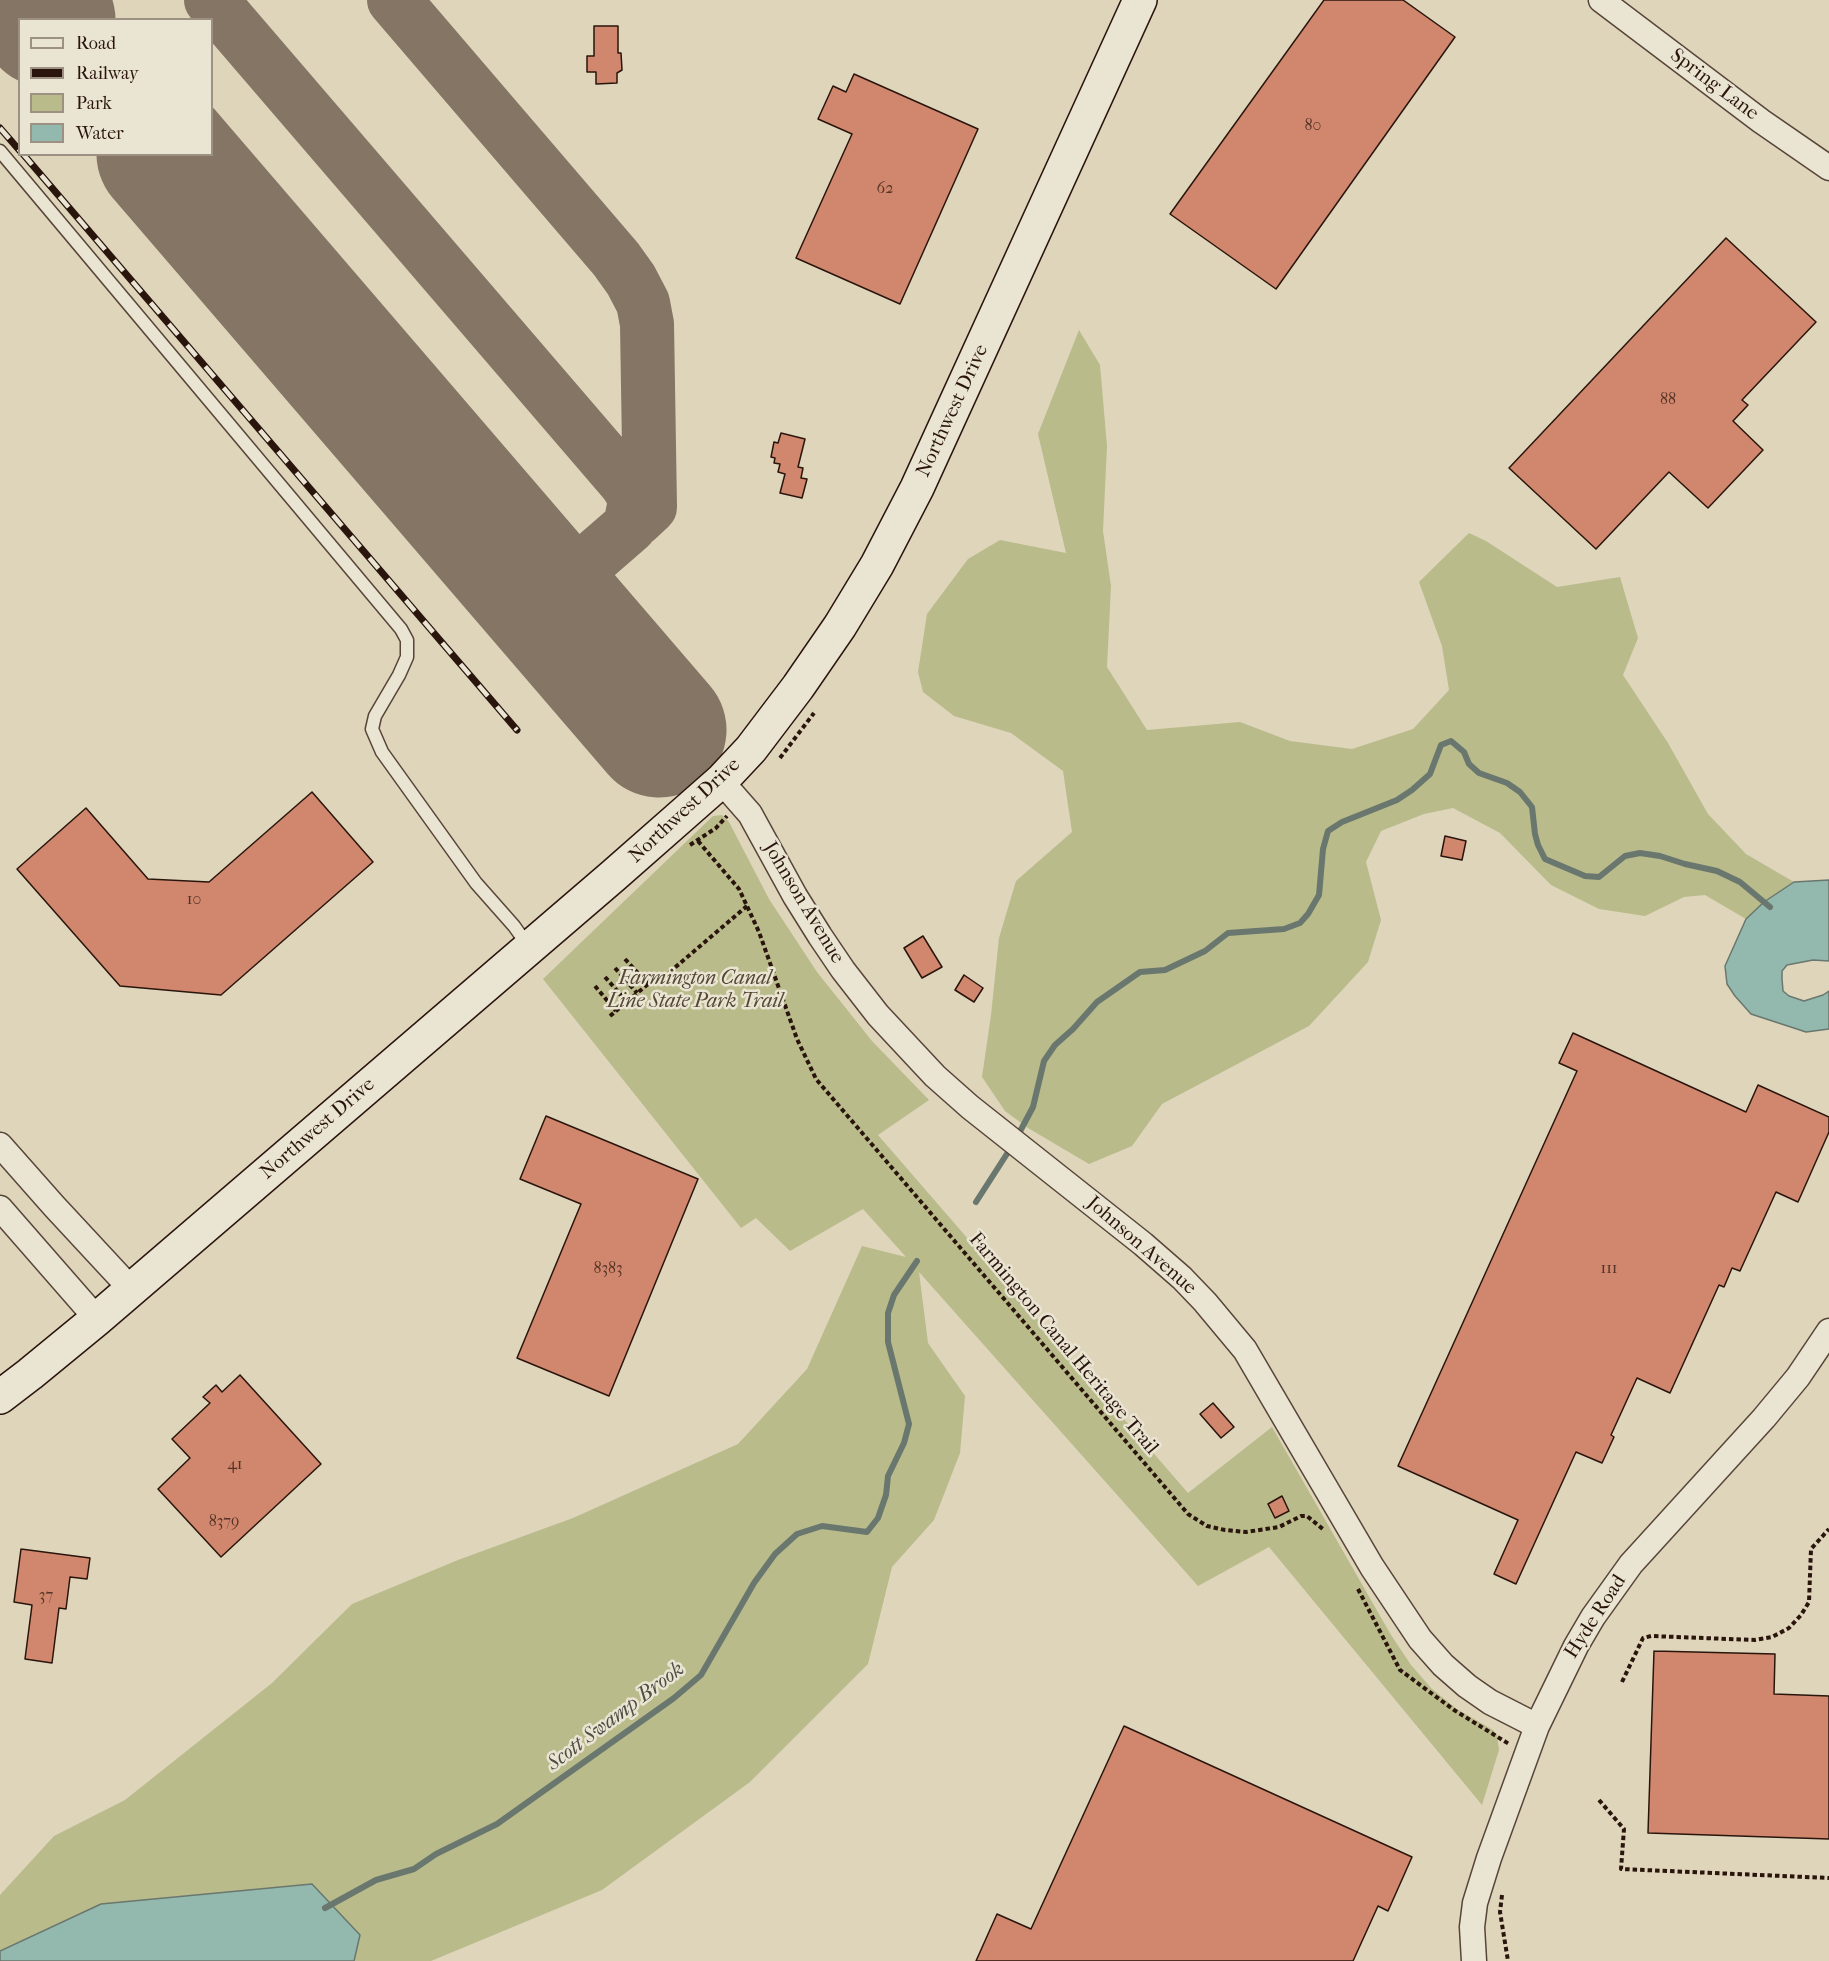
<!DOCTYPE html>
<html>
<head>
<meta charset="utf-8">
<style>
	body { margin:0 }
	#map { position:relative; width:1829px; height:1961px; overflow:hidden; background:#ded5bb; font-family:"IM FELL French Canon",serif }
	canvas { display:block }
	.legend { position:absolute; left:18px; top:18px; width:195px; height:138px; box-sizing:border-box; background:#eae4d3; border:2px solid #9d9184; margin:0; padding:8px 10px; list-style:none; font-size:18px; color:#2a150d }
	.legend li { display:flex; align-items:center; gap:12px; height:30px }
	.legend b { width:30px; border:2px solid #9d9184 }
</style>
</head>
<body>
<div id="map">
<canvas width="1829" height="1961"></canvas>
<ul class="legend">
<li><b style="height:8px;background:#eae4d3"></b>Road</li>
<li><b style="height:8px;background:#2a150d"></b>Railway</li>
<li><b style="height:16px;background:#b9bb8b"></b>Park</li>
<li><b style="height:16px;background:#93b9ae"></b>Water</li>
</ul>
</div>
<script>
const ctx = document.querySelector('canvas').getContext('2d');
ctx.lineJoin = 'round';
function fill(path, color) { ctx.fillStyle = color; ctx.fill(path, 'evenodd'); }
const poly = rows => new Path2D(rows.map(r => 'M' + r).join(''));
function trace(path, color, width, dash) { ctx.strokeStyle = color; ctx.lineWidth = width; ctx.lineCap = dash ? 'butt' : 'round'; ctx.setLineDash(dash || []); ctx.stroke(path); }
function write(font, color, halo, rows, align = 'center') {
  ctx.font = font + ' "IM FELL French Canon",serif'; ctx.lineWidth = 5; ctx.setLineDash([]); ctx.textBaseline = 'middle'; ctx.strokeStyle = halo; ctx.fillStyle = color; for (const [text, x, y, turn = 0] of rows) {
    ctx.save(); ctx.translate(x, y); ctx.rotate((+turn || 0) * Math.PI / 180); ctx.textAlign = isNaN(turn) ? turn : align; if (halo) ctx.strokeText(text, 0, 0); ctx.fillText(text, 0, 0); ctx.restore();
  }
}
fill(poly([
	[1079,330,1100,365,1107,446,1103,531,1111,586,1107,667,1147,730,1240,722,1290,741,1352,749,1413,729,1449,690,1442,646,1419,582,1469,533,1486,541,1557,587,1620,577,1638,638,1623,675,1668,743,1708,814,1746,854,1794,882,1764,902,1746,919,1705,895,1684,897,1645,916,1599,909,1551,885,1500,833,1453,808,1424,814,1381,831,1366,862,1381,920,1368,962,1309,1026,1162,1104,1132,1146,1089,1164,1028,1128,1005,1111,982,1077,991,1015,999,938,1016,881,1072,832,1063,771,1011,733,954,716,923,692,918,672,927,614,968,559,1000,540,1066,553,1038,434],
	[722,815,729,822,769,899,817,972,872,1041,929,1100,878,1135,1188,1493,1272,1427,1391,1635,1411,1665,1432,1689,1457,1709,1493,1730,1497,1735,1499,1750,1482,1805,1269,1547,1198,1586,919,1272,928,1343,965,1396,960,1453,934,1520,892,1567,868,1664,750,1782,602,1890,431,1961,354,1961,360,1935,101,1904,0,1951,0,1895,54,1836,125,1800,272,1683,352,1604,458,1560,573,1518,738,1444,807,1369,862,1246,906,1257,863,1209,790,1251,756,1218,741,1228,543,979,713,816]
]), '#b9bb8b');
const water = poly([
	[1829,880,1829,961,1813,960,1787,965,1782,971,1782,979,1783,991,1789,996,1804,1001,1823,995,1829,991,1829,1029,1806,1032,1751,1014,1735,996,1727,984,1725,966,1746,919,1764,902,1794,882,1829,880],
	[312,1884,360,1935,354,1961,0,1961,0,1951,101,1904,312,1884]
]);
fill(water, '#93b9ae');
trace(water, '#69776e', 1.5);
trace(poly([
	[1017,1137,1033,1107,1044,1061,1055,1045,1073,1029,1097,1002,1140,972,1165,970,1205,951,1228,933,1284,929,1300,923,1308,914,1319,895,1323,849,1328,831,1342,822,1397,800,1412,790,1430,774,1441,745,1451,741,1464,752,1469,764,1479,773,1507,783,1520,792,1532,807,1535,834,1538,845,1545,859,1585,876,1599,877,1625,856,1640,853,1660,856,1685,864,1717,871,1740,882,1770,907],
	[976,1202,1012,1146],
	[325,1908,376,1880,414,1869,436,1854,497,1824,674,1698,701,1675,754,1583,775,1554,797,1534,822,1526,867,1532,878,1518,886,1495,888,1476,904,1443,909,1424,888,1342,888,1313,894,1295,917,1261]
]), '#69776e', 6);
trace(poly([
	[211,0,626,483,631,491,635,501,630,526,546,599],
	[394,0,616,259,631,280,643,303,647,324,650,507,636,520],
	[167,154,175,167]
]), '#847564', 54);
trace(poly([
	[31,0,48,20],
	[164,154,659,730]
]), '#847564', 135);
const building = poly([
	[1324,0,1403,0,1455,37,1276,289,1170,214,1324,0],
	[594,26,618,26,618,53,621,53,622,70,617,73,617,83,596,84,596,72,587,72,587,56,594,56,594,26],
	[854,74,978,129,900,304,796,258,852,134,818,119,833,86,846,92,854,74],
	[1726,238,1816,322,1742,400,1748,405,1733,421,1763,450,1708,508,1669,472,1596,549,1509,468,1726,238],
	[781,433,805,439,798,467,803,468,801,478,807,479,802,498,780,493,785,474,778,472,780,464,774,463,775,458,771,457,774,442,778,443,781,433],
	[312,792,373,862,221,995,120,986,17,869,86,808,148,879,209,882,312,792],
	[1445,836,1466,841,1462,860,1441,856,1445,836],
	[923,936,942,967,922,978,904,948,923,936],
	[964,975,983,988,974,1002,955,990,964,975],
	[1573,1033,1746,1112,1758,1085,1829,1117,1829,1132,1798,1202,1776,1192,1740,1271,1732,1268,1724,1287,1719,1285,1670,1393,1637,1378,1611,1435,1614,1437,1602,1463,1576,1452,1516,1584,1494,1574,1518,1520,1398,1466,1577,1071,1559,1063,1573,1033],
	[546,1116,698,1179,609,1396,517,1358,581,1204,520,1179,546,1116],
	[240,1375,321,1464,221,1557,158,1489,190,1458,172,1439,210,1403,203,1397,216,1385,222,1392,240,1375],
	[1213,1403,1234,1427,1221,1438,1200,1414,1213,1403],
	[1282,1496,1289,1511,1275,1518,1268,1504,1282,1496],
	[21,1549,90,1558,87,1579,70,1577,66,1609,59,1608,52,1663,25,1659,32,1605,14,1602,21,1549],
	[1654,1651,1775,1654,1774,1694,1829,1696,1829,1839,1648,1833,1654,1651],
	[1124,1726,1412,1857,1388,1911,1378,1906,1353,1961,976,1961,997,1914,1031,1929,1124,1726]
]);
fill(building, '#d0876d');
trace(building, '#2a150d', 1.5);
const lane = poly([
	[0,151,401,629,407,640,407,657,399,675,375,716,372,729,382,752,476,883,514,926,529,947]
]);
const street = poly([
	[1601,0,1761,121,1829,168],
	[721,781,750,814,795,896,820,936,843,970,878,1015,935,1076,970,1107,1143,1244,1182,1278,1205,1302,1245,1350,1372,1567,1420,1639,1443,1665,1467,1686,1490,1702,1537,1726],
	[0,1145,54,1206,131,1289],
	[0,1208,97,1319],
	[1474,1961,1472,1927,1475,1903,1489,1858,1537,1726,1576,1646,1593,1617,1631,1564,1764,1418,1798,1377,1829,1331]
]);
const secondary = poly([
	[0,1397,30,1374,97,1319,613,876,721,781,751,749,798,687,840,626,877,565,917,488,1140,0]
]);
trace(lane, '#574538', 15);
trace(street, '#574538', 27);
trace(secondary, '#2a150d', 36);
trace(poly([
	[780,758,814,713],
	[698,841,739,889,747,906,759,932,797,1039,816,1079,1188,1514,1207,1526,1225,1530,1246,1532,1279,1527,1301,1516,1307,1516,1324,1530],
	[690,845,716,828,727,816],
	[625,959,648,984],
	[615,968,637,993],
	[605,977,627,1002],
	[595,986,616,1011],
	[610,1016,648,984,658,982,747,906],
	[1358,1589,1400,1670,1454,1710,1509,1744],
	[1622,1682,1643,1638,1651,1636,1755,1640,1772,1637,1789,1628,1801,1615,1809,1602,1811,1549,1829,1529],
	[1599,1800,1624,1829,1621,1869,1829,1878],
	[1502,1895,1500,1912,1508,1961]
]), '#2a150d', 4, [4.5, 3]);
trace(lane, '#eae4d3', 12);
trace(street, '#eae4d3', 24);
trace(secondary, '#eae4d3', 33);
const rail = poly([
	[0,128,20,151],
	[23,154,517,730]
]);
trace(rail, '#2a150d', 7);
trace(rail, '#eae4d3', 4.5, [14]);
write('16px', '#543225', null, [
	["80",1313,126],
	["62",885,189],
	["88",1668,400],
	["10",194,900],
	["8383",608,1269],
	["111",1609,1269],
	["41",235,1465],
	["8379",224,1522],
	["37",46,1596]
]);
write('20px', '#2a150d', '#eae4d3', [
	["Spring Lane",1714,85,37],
	["Northwest Drive",953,411,-65],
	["Northwest Drive",685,811,-43],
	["Johnson Avenue",803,903,59],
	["Northwest Drive",318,1129,-41],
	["Johnson Avenue",1141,1246,41],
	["Farmington Canal Heritage Trail",1063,1344,50],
	["Hyde Road",1596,1617,-57]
]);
write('italic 20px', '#554733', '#eae4d3', [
	["Farmington Canal",695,979],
	["Line State Park Trail",695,1002]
]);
write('italic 21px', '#4f4e45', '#eae4d3', [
	["Scott Swamp Brook",616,1717,-37]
]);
</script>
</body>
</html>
